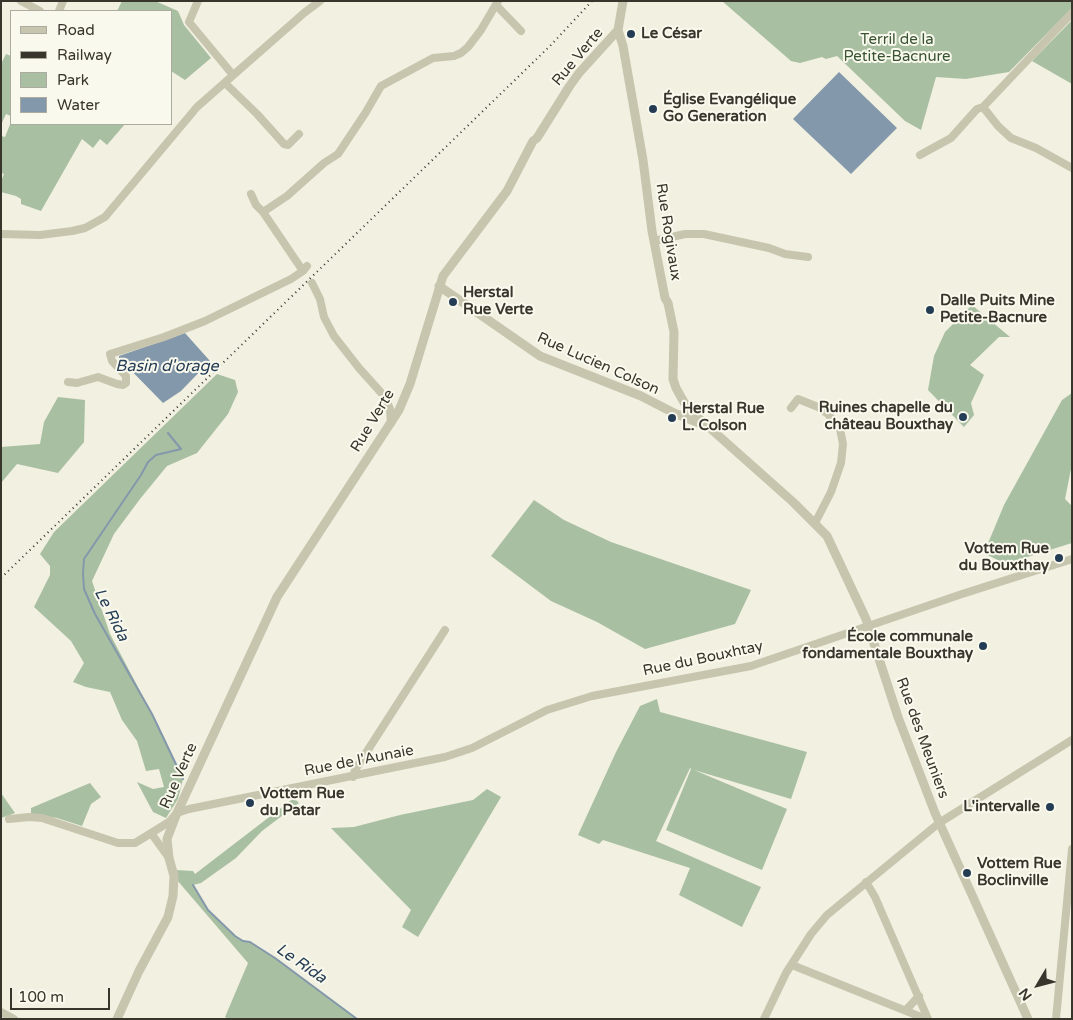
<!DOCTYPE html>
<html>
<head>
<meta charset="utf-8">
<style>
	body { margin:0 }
	#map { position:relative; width:1073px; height:1020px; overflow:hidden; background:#f1f0e1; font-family:"Varela Round",sans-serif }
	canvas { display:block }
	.frame { position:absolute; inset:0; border:2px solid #37352c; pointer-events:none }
	.legend { position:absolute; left:10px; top:10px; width:162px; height:115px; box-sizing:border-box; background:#f9f9ed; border:1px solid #ababa0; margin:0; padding:6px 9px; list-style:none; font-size:15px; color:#37352c }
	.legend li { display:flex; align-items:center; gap:10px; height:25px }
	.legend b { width:25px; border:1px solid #ababa0 }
	.north { position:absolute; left:1013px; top:960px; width:50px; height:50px; -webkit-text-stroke:4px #f9f9ed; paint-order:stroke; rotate:233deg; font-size:14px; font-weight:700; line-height:20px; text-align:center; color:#37352c }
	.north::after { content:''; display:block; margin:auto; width:18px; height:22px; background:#37352c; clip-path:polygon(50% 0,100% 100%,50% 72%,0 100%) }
	.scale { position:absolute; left:10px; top:988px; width:100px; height:22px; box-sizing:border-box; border:2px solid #37352c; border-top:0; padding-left:6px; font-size:15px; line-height:18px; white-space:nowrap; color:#37352c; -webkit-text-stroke:4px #f9f9ed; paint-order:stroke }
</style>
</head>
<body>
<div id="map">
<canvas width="1073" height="1020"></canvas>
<div class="frame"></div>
<ul class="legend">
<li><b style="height:6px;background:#c8c5ae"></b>Road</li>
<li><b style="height:6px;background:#37352c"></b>Railway</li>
<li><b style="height:14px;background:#a9bfa2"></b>Park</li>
<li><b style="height:14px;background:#8398ab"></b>Water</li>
</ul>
<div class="north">N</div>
<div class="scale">100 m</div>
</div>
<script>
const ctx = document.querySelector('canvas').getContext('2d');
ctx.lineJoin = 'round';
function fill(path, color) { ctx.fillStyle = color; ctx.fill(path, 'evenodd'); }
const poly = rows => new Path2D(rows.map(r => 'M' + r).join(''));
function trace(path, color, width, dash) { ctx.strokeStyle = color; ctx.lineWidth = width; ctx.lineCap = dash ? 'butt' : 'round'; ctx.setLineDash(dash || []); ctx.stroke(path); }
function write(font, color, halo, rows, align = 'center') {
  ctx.font = font + ' "Varela Round",sans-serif'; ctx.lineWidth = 4; ctx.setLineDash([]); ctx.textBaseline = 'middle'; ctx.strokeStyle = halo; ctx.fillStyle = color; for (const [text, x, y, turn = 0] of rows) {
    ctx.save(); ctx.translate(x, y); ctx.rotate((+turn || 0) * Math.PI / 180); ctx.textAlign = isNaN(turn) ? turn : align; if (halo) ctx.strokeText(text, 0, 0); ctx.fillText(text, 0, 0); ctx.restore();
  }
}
fill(poly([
	[122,1,155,1,178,11,184,25,211,58,185,80,171,71,171,11,117,11],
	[722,1,1072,1,1072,8,1009,72,966,79,936,77,921,130,905,121,837,56,826,59,822,57,800,63,791,61],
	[1072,20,1072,84,1032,61],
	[6,54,11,56,11,116,6,114,1,125,1,64],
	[11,122,11,124,125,124,107,145,100,139,93,148,82,139,41,211,21,204,21,199,16,196,1,192,1,181,4,174,1,173,1,136,5,137],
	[972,305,1010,337,999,337,970,365,984,375,971,403,974,415,964,427,928,390,934,356,945,332],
	[217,374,235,380,238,392,228,414,197,453,167,466,140,499,114,534,92,581,110,634,161,731,183,779,178,799,166,818,153,812,137,782,153,789,164,787,159,769,146,771,137,741,122,720,110,692,86,687,73,682,84,663,71,641,34,607,50,575,50,566,40,554,54,532],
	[1072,393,1072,464,1065,499,1072,506,1072,543,1005,564,984,553,1004,505,1062,400],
	[58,397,85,400,84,442,58,473,17,464,1,483,1,447,40,444,44,422],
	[534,500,564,520,611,542,751,590,735,624,645,649,597,622,551,601,491,556],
	[657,699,660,712,807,752,791,799,694,770,787,809,762,870,666,830,691,769,690,768,656,841,761,887,742,927,679,895,690,868,603,840,599,844,578,835,616,752,640,706],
	[90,783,101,797,91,804,82,826,57,818,31,814,31,808],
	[487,789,501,797,418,937,402,927,411,910,331,828,354,827,400,815,473,800],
	[1,793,15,813,1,818],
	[294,798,299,803,262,831,236,858,201,883,193,885,208,910,235,936,243,941,250,942,275,958,357,1019,228,1019,225,1017,248,963,177,880,176,870,193,871,195,874]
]), '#a9bfa2');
fill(poly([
	[839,72,897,128,851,174,793,119],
	[185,333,210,361,181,391,163,403,119,358,119,356]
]), '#8398ab');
trace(poly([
	[168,433,181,449,156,455,148,462,141,475,84,559,83,573,84,589,95,614,152,714,183,779],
	[193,885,208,910,235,936,243,941,250,942,275,958,357,1019]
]), '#8398ab', 2);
trace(poly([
	[21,1,40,11],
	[198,1,189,22,233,75],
	[496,5,521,31],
	[59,11,63,1],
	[225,83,257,114,284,144,288,145,299,134],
	[983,107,998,126,1011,138,1036,148,1072,168],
	[920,155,951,138,977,109,983,107,1072,13],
	[251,194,256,205,263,212,303,271],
	[263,212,287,196,324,163,338,154,366,112,381,86,433,58,454,56,461,53,468,47,481,30,498,1],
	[1,234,40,235,72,231,85,228,105,217,197,107,304,13,320,1],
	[654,241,685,234,704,234,769,248,785,254,808,257],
	[312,283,320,299,324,317,334,336,359,368,385,397,390,409,391,423],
	[68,382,77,383,98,377,117,384,123,385,126,383,126,376,112,361,110,354,164,337,205,321,291,279,303,271,307,266],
	[791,408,798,399,818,407,828,414,840,429,843,444,841,463,831,492,815,523],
	[353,777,355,770,445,630],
	[9,819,29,817,42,818,118,843,135,843,169,822,177,813,189,809,445,757,472,748,547,710,592,696,751,666,962,594,1072,559],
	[151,833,169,858],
	[866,882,875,897,928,1019],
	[792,965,926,1019],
	[906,1010,919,996],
	[1,1012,14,1019],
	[764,1019,786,973,811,934,827,915,939,823,1072,740],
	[1056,1019,1072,849]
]), '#c8c5ae', 8);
trace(poly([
	[618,30,623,46,643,160,652,231,665,298,668,303,674,332,673,379,676,388,685,404,693,413,793,502,827,536,866,619,898,717,935,813,1028,1019],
	[439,286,540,356,641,396,674,413,704,425],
	[117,1019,139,971,168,917,173,896,174,876,169,858,167,839,177,813,277,597,399,410,410,384,443,276,507,191,533,141,537,138,569,87,579,73,618,30,623,1]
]), '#c8c5ae', 9);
trace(poly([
	[1,578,550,46,592,1]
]), '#37352c', 2, [1, 4]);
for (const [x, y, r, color] of [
	[631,34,5,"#253c55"],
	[653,109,5,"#253c55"],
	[453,302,5,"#253c55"],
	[930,310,5,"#253c55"],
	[963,417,5,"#253c55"],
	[672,418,5,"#253c55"],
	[1059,558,5,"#253c55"],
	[983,646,5,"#253c55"],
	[250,803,5,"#253c55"],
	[1050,807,5,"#253c55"],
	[967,873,5,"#253c55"]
]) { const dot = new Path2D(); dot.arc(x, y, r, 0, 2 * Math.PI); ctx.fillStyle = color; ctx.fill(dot); trace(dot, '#f9f9ed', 2); }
write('bold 15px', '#37352c', '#f9f9ed', [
	["Le César",641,34],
	["Église Evangélique",663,100],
	["Go Generation",663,117],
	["Herstal",463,293],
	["Rue Verte",463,310],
	["Dalle Puits Mine",940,301],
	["Petite-Bacnure",940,318],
	["Ruines chapelle du",953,408,"right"],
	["château Bouxthay",953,425,"right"],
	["Herstal Rue",682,409],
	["L. Colson",682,426],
	["Vottem Rue",1049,549,"right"],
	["du Bouxthay",1049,566,"right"],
	["École communale",973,637,"right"],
	["fondamentale Bouxthay",973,654,"right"],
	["Vottem Rue",260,794],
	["du Patar",260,811],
	["L'intervalle",1040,807,"right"],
	["Vottem Rue",977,864],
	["Boclinville",977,881]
], 'left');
write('15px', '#385332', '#f9f9ed', [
	["Terril de la",897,40],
	["Petite-Bacnure",897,57]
]);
write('15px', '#37352c', '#f9f9ed', [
	["Rue Verte",578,57,-50],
	["Rue Rogivaux",668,232,81],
	["Rue Lucien Colson",598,364,24],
	["Rue Verte",373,421,-59],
	["Rue du Bouxhtay",703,659,-12],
	["Rue des Meuniers",922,738,70],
	["Rue de l'Aunaie",359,761,-11],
	["Rue Verte",179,776,-66]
]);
write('italic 16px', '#253c55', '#f9f9ed', [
	["Basin d'orage",167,367],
	["Le Rida",111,615,63],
	["Le Rida",301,964,35]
]);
</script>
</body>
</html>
